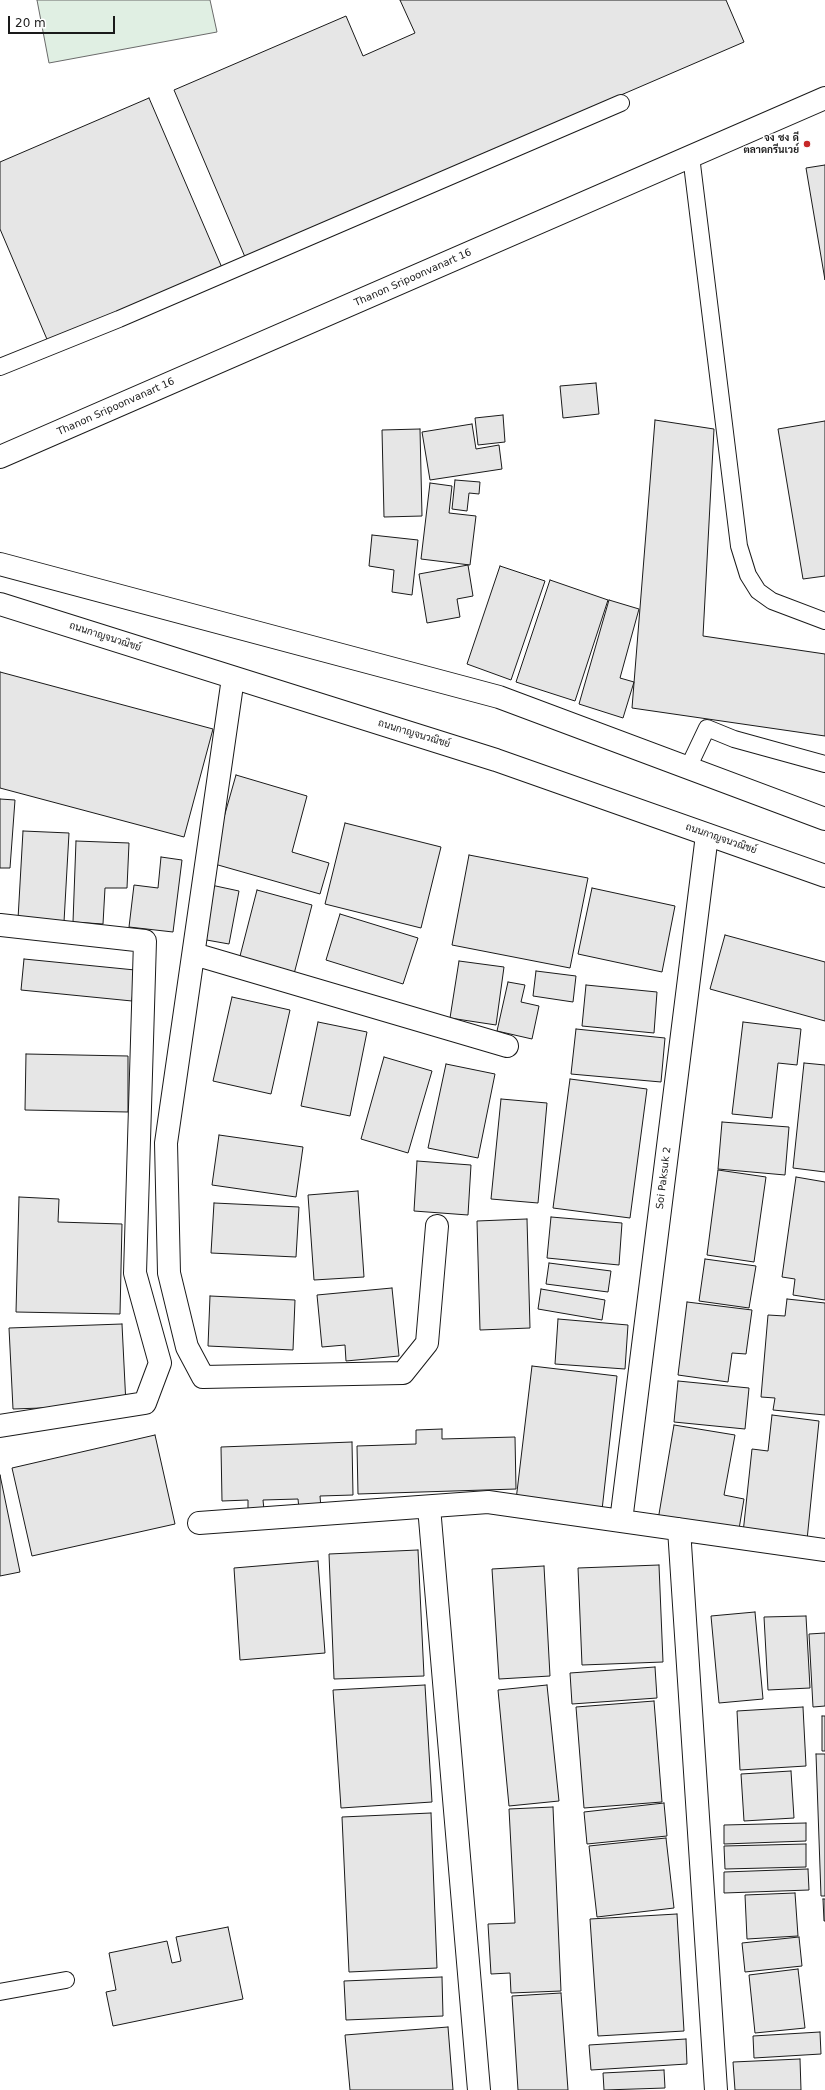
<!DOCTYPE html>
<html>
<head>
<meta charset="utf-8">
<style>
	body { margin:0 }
	#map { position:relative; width:825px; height:2090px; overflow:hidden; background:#fff; font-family:"DejaVu Sans",sans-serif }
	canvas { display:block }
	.scale { position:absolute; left:8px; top:16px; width:107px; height:18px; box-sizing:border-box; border:2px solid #1a1a1a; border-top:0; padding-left:5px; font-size:12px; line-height:14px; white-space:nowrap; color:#1a1a1a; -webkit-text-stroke:3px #fff; paint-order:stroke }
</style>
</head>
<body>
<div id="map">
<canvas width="825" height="2090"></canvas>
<div class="scale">20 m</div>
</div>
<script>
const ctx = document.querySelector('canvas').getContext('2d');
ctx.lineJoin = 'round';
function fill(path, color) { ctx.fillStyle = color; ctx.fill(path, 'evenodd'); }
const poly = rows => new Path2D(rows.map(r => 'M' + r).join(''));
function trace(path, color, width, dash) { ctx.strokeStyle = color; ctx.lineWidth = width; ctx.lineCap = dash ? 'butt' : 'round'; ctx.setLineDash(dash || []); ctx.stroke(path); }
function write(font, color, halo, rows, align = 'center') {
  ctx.font = font + ' "DejaVu Sans",Sarabun,sans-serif'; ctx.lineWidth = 3; ctx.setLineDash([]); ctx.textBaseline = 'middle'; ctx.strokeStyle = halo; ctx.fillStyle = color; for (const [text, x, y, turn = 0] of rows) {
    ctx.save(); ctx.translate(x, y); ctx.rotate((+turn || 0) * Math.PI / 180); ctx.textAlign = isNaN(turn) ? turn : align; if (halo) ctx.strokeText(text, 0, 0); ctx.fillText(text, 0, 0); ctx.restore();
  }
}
const green = poly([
	[37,0,210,0,217,32,49,63,37,0]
]);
fill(green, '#e0efe3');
trace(green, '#6a6a6a', 1);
const building = poly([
	[400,0,726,0,744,42,245,257,174,90,346,16,363,56,415,33,400,0],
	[149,98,223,270,49,344,0,229,0,162,149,98],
	[825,165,825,280,806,168,825,165],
	[596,383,599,414,563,418,560,386,596,383],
	[503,415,505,442,478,445,475,418,503,415],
	[655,420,714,429,703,636,825,654,825,736,632,708,655,420],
	[825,421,825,576,803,579,778,429,825,421],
	[472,424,476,449,499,445,502,469,430,480,422,432,472,424],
	[420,429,422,516,384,517,382,430,420,429],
	[455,480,480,482,479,494,469,493,467,511,452,509,455,480],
	[430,483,452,486,449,513,476,516,470,565,421,559,430,483],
	[372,535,418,540,412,595,392,592,394,570,369,566,372,535],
	[468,565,473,596,457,599,460,617,427,623,419,574,468,565],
	[500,566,545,581,511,680,467,664,500,566],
	[550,580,608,600,575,701,516,682,550,580],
	[609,600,639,609,620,678,634,682,623,718,579,704,609,600],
	[0,672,213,729,184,837,0,788,0,672],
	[236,775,307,796,292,852,329,863,320,894,211,863,236,775],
	[0,799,15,800,10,868,0,868,0,799],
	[345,823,441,847,421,928,325,904,345,823],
	[23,831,69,833,64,922,18,919,23,831],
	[76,841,129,843,127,888,105,888,103,924,73,922,76,841],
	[469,855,588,878,570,968,452,945,469,855],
	[161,857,182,860,173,932,129,927,134,885,158,888,161,857],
	[211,885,239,891,229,944,201,939,211,885],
	[592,888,675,906,662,972,578,954,592,888],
	[257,890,312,905,294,974,239,960,257,890],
	[340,914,418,938,403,984,326,960,340,914],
	[725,935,825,962,825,1021,710,989,725,935],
	[24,959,135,970,132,1001,21,990,24,959],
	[459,961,504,967,496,1025,450,1018,459,961],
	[536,971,576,976,573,1002,533,996,536,971],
	[508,982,525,985,521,1002,539,1006,532,1039,497,1031,508,982],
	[586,985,657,992,654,1033,582,1026,586,985],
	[232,997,290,1010,271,1094,213,1081,232,997],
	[318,1022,367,1032,350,1116,301,1106,318,1022],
	[743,1022,801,1029,797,1065,778,1063,772,1118,732,1114,743,1022],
	[576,1029,665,1038,661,1082,571,1074,576,1029],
	[26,1054,128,1056,128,1112,25,1110,26,1054],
	[384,1057,432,1071,408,1153,361,1139,384,1057],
	[804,1063,825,1065,825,1172,793,1168,804,1063],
	[446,1064,495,1074,478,1158,428,1148,446,1064],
	[570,1079,647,1089,630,1218,553,1208,570,1079],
	[501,1099,547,1103,538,1203,491,1199,501,1099],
	[722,1122,789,1127,785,1175,718,1169,722,1122],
	[219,1135,303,1147,296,1197,212,1185,219,1135],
	[417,1161,471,1165,468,1215,414,1211,417,1161],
	[718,1170,766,1177,754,1262,707,1255,718,1170],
	[796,1177,825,1182,825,1300,793,1295,795,1279,782,1277,796,1177],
	[358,1191,364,1277,314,1280,308,1195,358,1191],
	[19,1197,59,1199,58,1222,122,1224,120,1314,16,1312,19,1197],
	[214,1203,299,1207,296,1257,211,1253,214,1203],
	[551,1217,622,1223,619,1265,547,1258,551,1217],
	[527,1219,530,1328,480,1330,477,1221,527,1219],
	[705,1259,756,1266,749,1308,699,1301,705,1259],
	[549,1263,611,1271,608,1292,546,1284,549,1263],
	[392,1288,399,1356,346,1361,345,1345,322,1347,317,1295,392,1288],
	[541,1289,605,1300,602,1320,538,1309,541,1289],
	[210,1296,295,1300,293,1350,208,1346,210,1296],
	[787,1299,825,1303,825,1415,773,1410,775,1398,761,1397,768,1315,785,1316,787,1299],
	[687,1302,752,1310,746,1354,732,1353,728,1382,678,1375,687,1302],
	[558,1319,628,1325,625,1369,555,1364,558,1319],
	[122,1324,126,1405,13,1409,9,1328,122,1324],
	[532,1366,617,1376,602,1510,516,1500,532,1366],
	[678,1381,749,1388,745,1429,674,1422,678,1381],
	[772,1415,819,1421,807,1540,743,1533,752,1449,768,1451,772,1415],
	[674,1425,735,1435,724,1495,744,1499,738,1535,658,1520,674,1425],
	[442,1429,442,1439,515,1437,516,1489,358,1494,357,1446,416,1444,416,1430,442,1429],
	[155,1435,175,1524,32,1556,12,1468,155,1435],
	[352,1442,353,1495,320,1496,321,1508,299,1509,298,1499,263,1500,264,1510,248,1510,248,1500,222,1501,221,1447,352,1442],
	[0,1475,20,1572,0,1576,0,1475],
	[418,1550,424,1676,334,1679,329,1554,418,1550],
	[318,1561,325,1653,240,1660,234,1568,318,1561],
	[659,1565,663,1662,582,1665,578,1568,659,1565],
	[544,1566,550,1676,499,1679,492,1569,544,1566],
	[755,1612,763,1699,719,1703,711,1616,755,1612],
	[806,1616,810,1688,768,1690,764,1617,806,1616],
	[825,1633,825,1706,813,1707,809,1634,825,1633],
	[655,1667,657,1698,572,1704,570,1673,655,1667],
	[425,1685,432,1802,341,1808,333,1690,425,1685],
	[547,1685,559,1801,509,1806,498,1690,547,1685],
	[654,1701,662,1802,584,1808,576,1707,654,1701],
	[803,1707,806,1766,740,1770,737,1711,803,1707],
	[822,1716,825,1716,825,1751,822,1751,822,1716],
	[816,1754,825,1754,825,1896,821,1896,816,1754],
	[791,1771,794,1818,744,1821,741,1774,791,1771],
	[664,1803,667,1836,587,1844,584,1812,664,1803],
	[553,1807,561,1991,511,1993,510,1973,491,1974,488,1924,515,1923,509,1809,553,1807],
	[431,1813,437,1968,349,1972,342,1817,431,1813],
	[806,1823,806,1841,724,1844,724,1825,806,1823],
	[666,1838,674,1908,597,1917,589,1846,666,1838],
	[806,1844,806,1867,725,1869,724,1846,806,1844],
	[808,1869,809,1890,724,1893,724,1872,808,1869],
	[795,1893,798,1936,747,1939,745,1895,795,1893],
	[823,1899,825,1899,825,1921,824,1921,823,1899],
	[677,1914,684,2031,598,2036,590,1919,677,1914],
	[228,1927,243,1999,113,2026,106,1992,116,1990,109,1953,167,1941,172,1963,181,1961,176,1937,228,1927],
	[799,1937,802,1966,745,1972,742,1943,799,1937],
	[798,1969,805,2028,755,2033,749,1975,798,1969],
	[442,1977,443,2016,346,2020,344,1981,442,1977],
	[561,1993,568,2090,518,2090,512,1996,561,1993],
	[448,2027,453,2090,350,2090,345,2035,448,2027],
	[820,2032,821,2054,754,2058,753,2036,820,2032],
	[686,2039,687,2064,591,2070,589,2045,686,2039],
	[800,2059,801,2090,735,2090,733,2062,800,2059],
	[664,2070,665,2088,604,2090,603,2073,664,2070]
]);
fill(building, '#e6e6e6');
trace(building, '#1a1a1a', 1);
const service = poly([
	[691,156,739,546,748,575,758,591,772,601,825,621],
	[0,367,119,319,621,103],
	[688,768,707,728,734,739,825,764],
	[0,1992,66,1980]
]);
const minor = poly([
	[0,457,825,98],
	[233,678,166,1143,169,1273,187,1347,203,1377,403,1373,427,1343,437,1226],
	[0,925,145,941,135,1273,160,1363,145,1403,0,1426],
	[194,954,507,1046],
	[429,1507,479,2090],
	[621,1521,707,835],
	[199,1523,488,1502,825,1550],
	[679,1529,716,2090]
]);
const primary = poly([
	[0,564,499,697,825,819],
	[0,604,496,760,825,876]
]);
trace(service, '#1a1a1a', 18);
trace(minor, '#1a1a1a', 24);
trace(primary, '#1a1a1a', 24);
trace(service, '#fff', 16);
trace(minor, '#fff', 22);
trace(primary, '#fff', 22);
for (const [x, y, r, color] of [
	[807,144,4,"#c62828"]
]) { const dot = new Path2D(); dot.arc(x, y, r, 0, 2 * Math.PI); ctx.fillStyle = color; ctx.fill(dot); trace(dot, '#fff', 1.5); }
write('bold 10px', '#1a1a1a', '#fff', [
	["จง ชง ดี",799,138],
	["ตลาดกรีนเวย์",799,150]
], 'right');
write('10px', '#1a1a1a', '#fff', [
	["Thanon Sripoonvanart 16",413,278,-24],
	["Thanon Sripoonvanart 16",116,407,-24],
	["ถนนกาญจนวณิชย์",105,637,18],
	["ถนนกาญจนวณิชย์",414,734,17],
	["ถนนกาญจนวณิชย์",721,839,19],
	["Soi Paksuk 2",664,1178,-83]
]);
</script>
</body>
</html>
